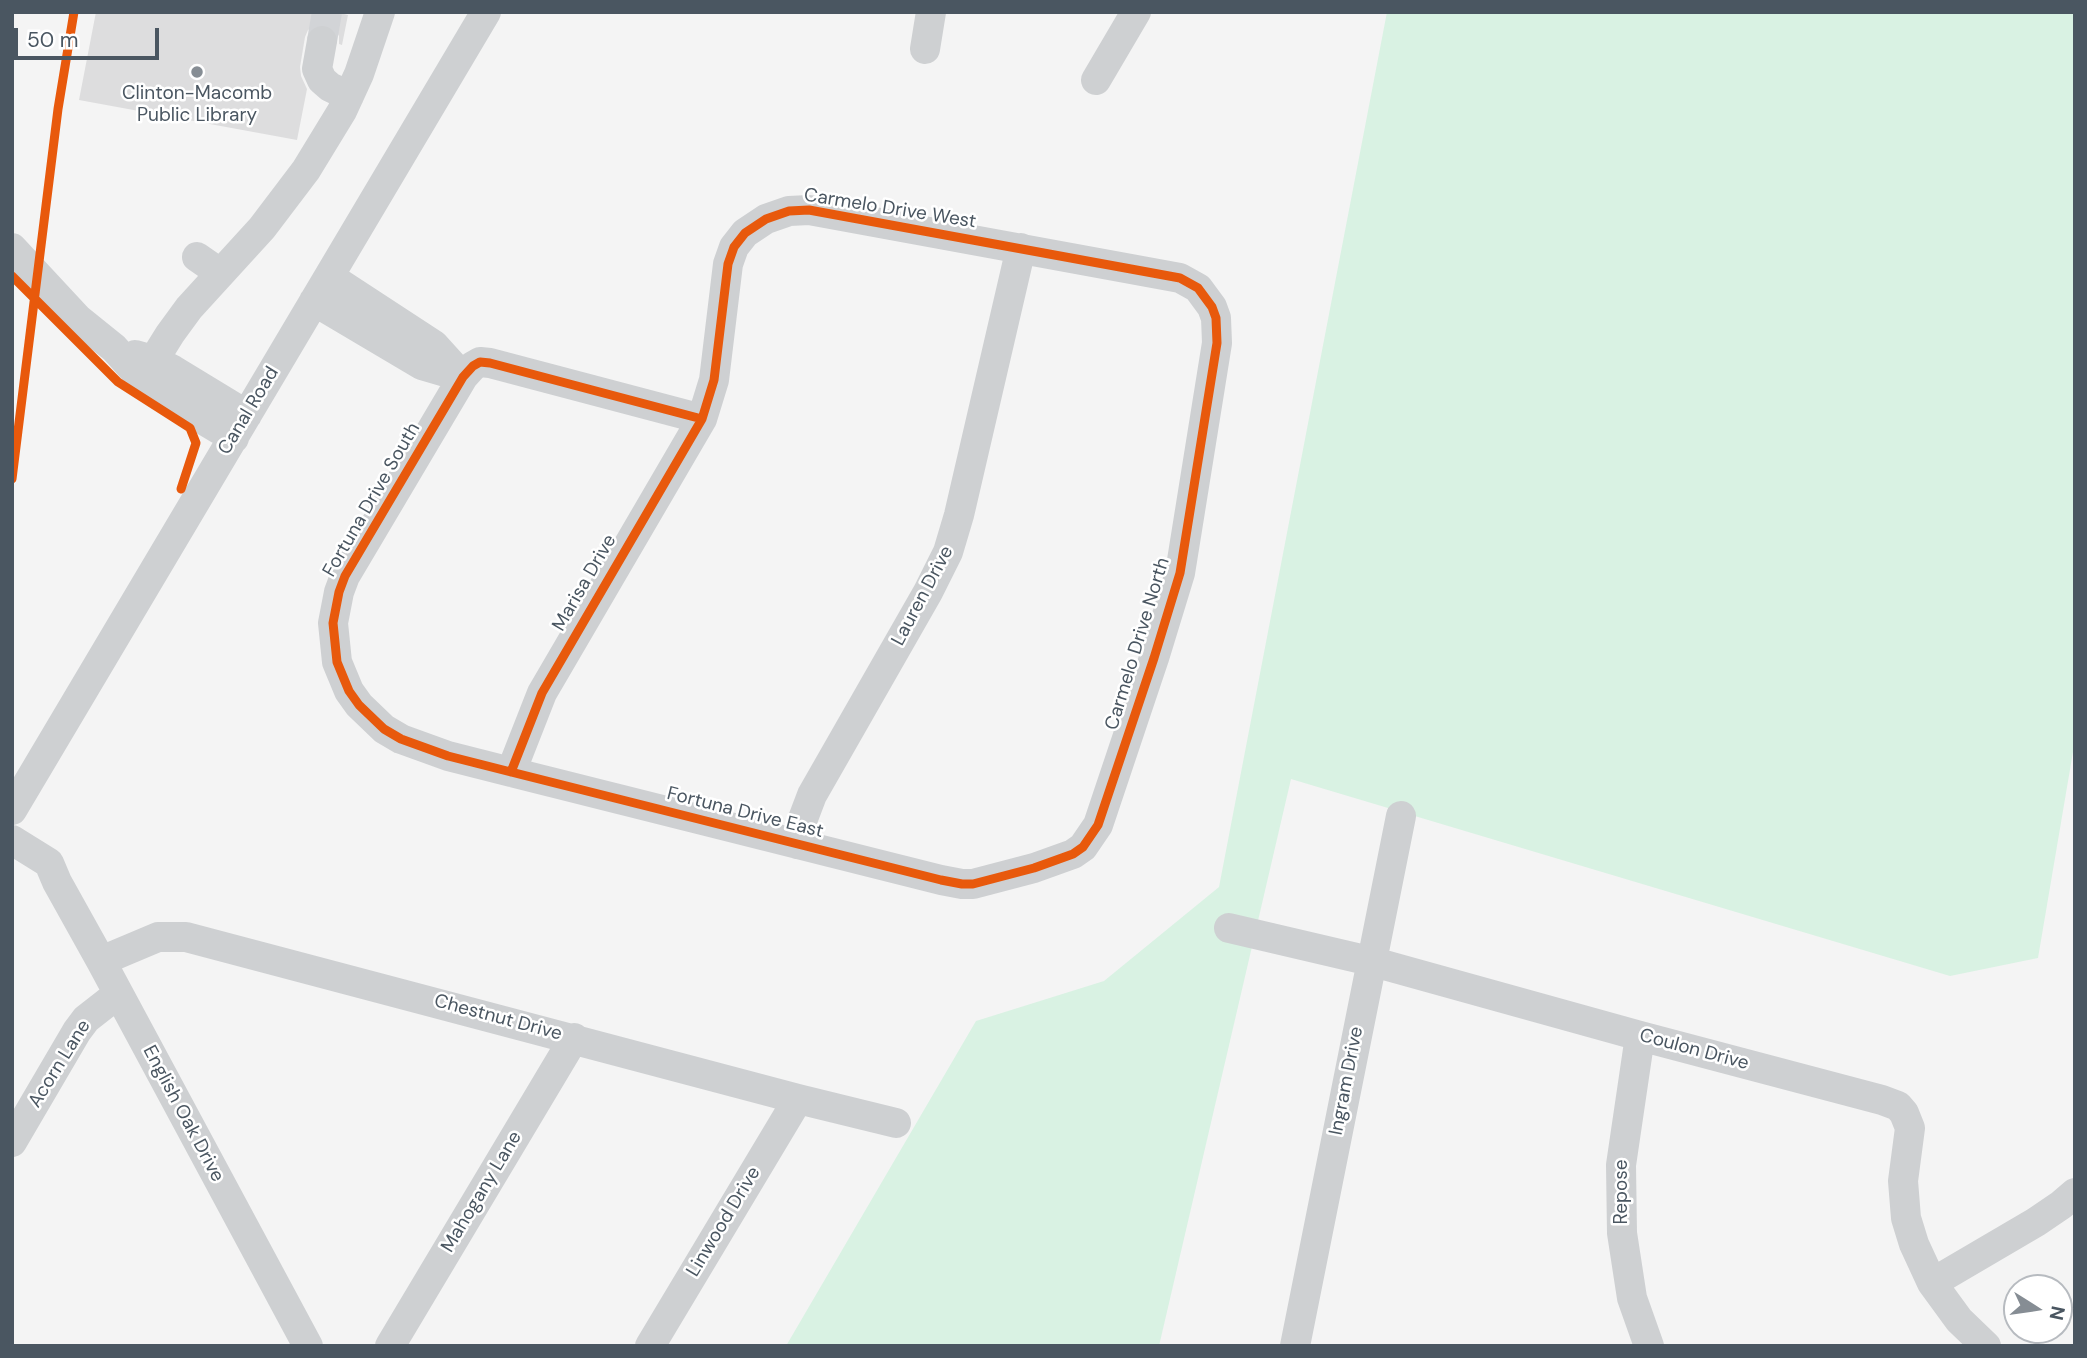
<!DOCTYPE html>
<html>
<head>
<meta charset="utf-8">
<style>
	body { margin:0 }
	#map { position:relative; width:2087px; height:1358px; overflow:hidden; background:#f4f4f4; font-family:"DM Sans",sans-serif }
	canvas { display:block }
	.frame { position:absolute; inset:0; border:14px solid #4a5661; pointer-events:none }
	.north { position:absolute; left:2003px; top:1274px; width:70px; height:70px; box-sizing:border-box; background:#fff; border:2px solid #b7bbc0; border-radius:50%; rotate:102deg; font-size:19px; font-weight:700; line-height:28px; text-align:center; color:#4a5661 }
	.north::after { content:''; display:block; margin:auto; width:24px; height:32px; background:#868d94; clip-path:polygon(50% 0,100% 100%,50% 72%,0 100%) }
	.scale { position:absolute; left:14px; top:28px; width:145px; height:32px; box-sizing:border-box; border:4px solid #4a5661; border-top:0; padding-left:9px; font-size:21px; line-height:24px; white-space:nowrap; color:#4a5661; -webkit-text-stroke:5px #fff; paint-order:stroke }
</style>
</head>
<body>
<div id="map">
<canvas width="2087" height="1358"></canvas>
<div class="frame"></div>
<div class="north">N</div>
<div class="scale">50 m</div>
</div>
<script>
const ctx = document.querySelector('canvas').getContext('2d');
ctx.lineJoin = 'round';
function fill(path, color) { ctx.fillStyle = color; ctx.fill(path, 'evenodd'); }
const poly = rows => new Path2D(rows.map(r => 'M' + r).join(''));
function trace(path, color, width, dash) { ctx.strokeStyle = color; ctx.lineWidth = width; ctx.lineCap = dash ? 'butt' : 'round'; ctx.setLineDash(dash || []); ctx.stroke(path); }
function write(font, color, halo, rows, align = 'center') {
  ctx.font = font + ' "DM Sans",sans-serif'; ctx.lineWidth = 5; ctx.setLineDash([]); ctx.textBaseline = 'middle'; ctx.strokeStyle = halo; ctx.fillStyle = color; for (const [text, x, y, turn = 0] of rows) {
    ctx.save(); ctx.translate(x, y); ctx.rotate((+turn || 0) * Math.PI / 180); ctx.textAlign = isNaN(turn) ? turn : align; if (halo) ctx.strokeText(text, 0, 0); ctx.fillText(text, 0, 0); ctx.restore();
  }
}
fill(poly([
	[1387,12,2075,12,2075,740,2038,958,1950,976,1291,779,1159,1346,786,1346,976,1021,1104,981,1219,887]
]), '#d9f2e3');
fill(poly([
	[96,12,336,12,348,15,342,45,339,44,339,36,334,28,326,24,315,25,308,30,305,37,300,67,301,76,307,89,297,140,79,100]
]), '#ddddde');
trace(poly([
	[322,41,327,12]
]), '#d2d4d7', 30, [30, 15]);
trace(poly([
	[322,41,317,69,322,80,330,87,349,96],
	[925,49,931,12],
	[1096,80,1136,12],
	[12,248,78,319,114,348,142,379,160,394,234,438],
	[197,257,220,273],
	[314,301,422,365,463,377,434,345,330,277],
	[135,355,153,360,173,370,247,415],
	[142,379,170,334,189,308,262,228,306,170,342,111,359,74,380,12],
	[511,772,542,693,702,419,714,380,728,264,734,247,745,233,766,219,789,211,809,210,1180,278,1198,288,1212,307,1216,318,1217,343,1180,573,1154,658,1098,825,1083,847,1073,854,1034,868,973,884,962,884,941,880,511,772,448,756,401,739,384,729,359,705,349,691,337,662,333,623,339,592,345,576,463,377,473,366,480,362,490,363,702,419],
	[12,810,486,12],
	[12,840,49,863,57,882,101,961,308,1346],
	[797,844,801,824,812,795,928,592,948,552,959,515,1021,248],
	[1229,928,1370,961,1640,1036,1882,1100,1898,1106,1904,1113,1910,1128,1903,1181,1906,1218,1914,1244,1932,1283,1959,1320,1986,1346],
	[101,961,158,937,186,937,798,1099,896,1123],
	[1640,1036,1621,1165,1622,1233,1632,1298,1649,1346],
	[12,1142,77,1031,86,1019,118,994],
	[1932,1283,2036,1222,2061,1205,2075,1193],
	[390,1346,574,1038],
	[650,1346,798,1099],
	[1295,1346,1401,816]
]), '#ced0d2', 30);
trace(poly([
	[12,276,118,382,190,428,196,443,181,489],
	[12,479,58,109,74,12],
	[511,772,542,693,702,419,714,380,728,264,734,247,745,233,766,219,789,211,809,210,1180,278,1198,288,1212,307,1216,318,1217,343,1180,573,1154,658,1098,825,1083,847,1073,854,1034,868,973,884,962,884,941,880,511,772,448,756,401,739,384,729,359,705,349,691,337,662,333,623,339,592,345,576,463,377,473,366,480,362,490,363,702,419]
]), '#e8590c', 9);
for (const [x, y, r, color] of [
	[197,72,7,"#868d94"]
]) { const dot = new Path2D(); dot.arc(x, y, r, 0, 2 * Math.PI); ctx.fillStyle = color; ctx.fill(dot); trace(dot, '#fff', 2.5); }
write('19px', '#4a5661', '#fff', [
	["Clinton-Macomb",197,94],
	["Public Library",197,116]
]);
write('19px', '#4a5661', '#fff', [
	["Carmelo Drive West",890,209,9],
	["Canal Road",249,411,-59],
	["Fortuna Drive South",372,500,-60],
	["Marisa Drive",585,583,-60],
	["Lauren Drive",923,596,-62],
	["Carmelo Drive North",1138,644,-73],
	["Fortuna Drive East",745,813,14],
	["Chestnut Drive",498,1018,15],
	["Coulon Drive",1694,1050,15],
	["Acorn Lane",60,1064,-58],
	["Ingram Drive",1347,1081,-79],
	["English Oak Drive",183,1114,62],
	["Mahogany Lane",482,1192,-59],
	["Repose",1622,1192,-90],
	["Linwood Drive",724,1222,-59]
]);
</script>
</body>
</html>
